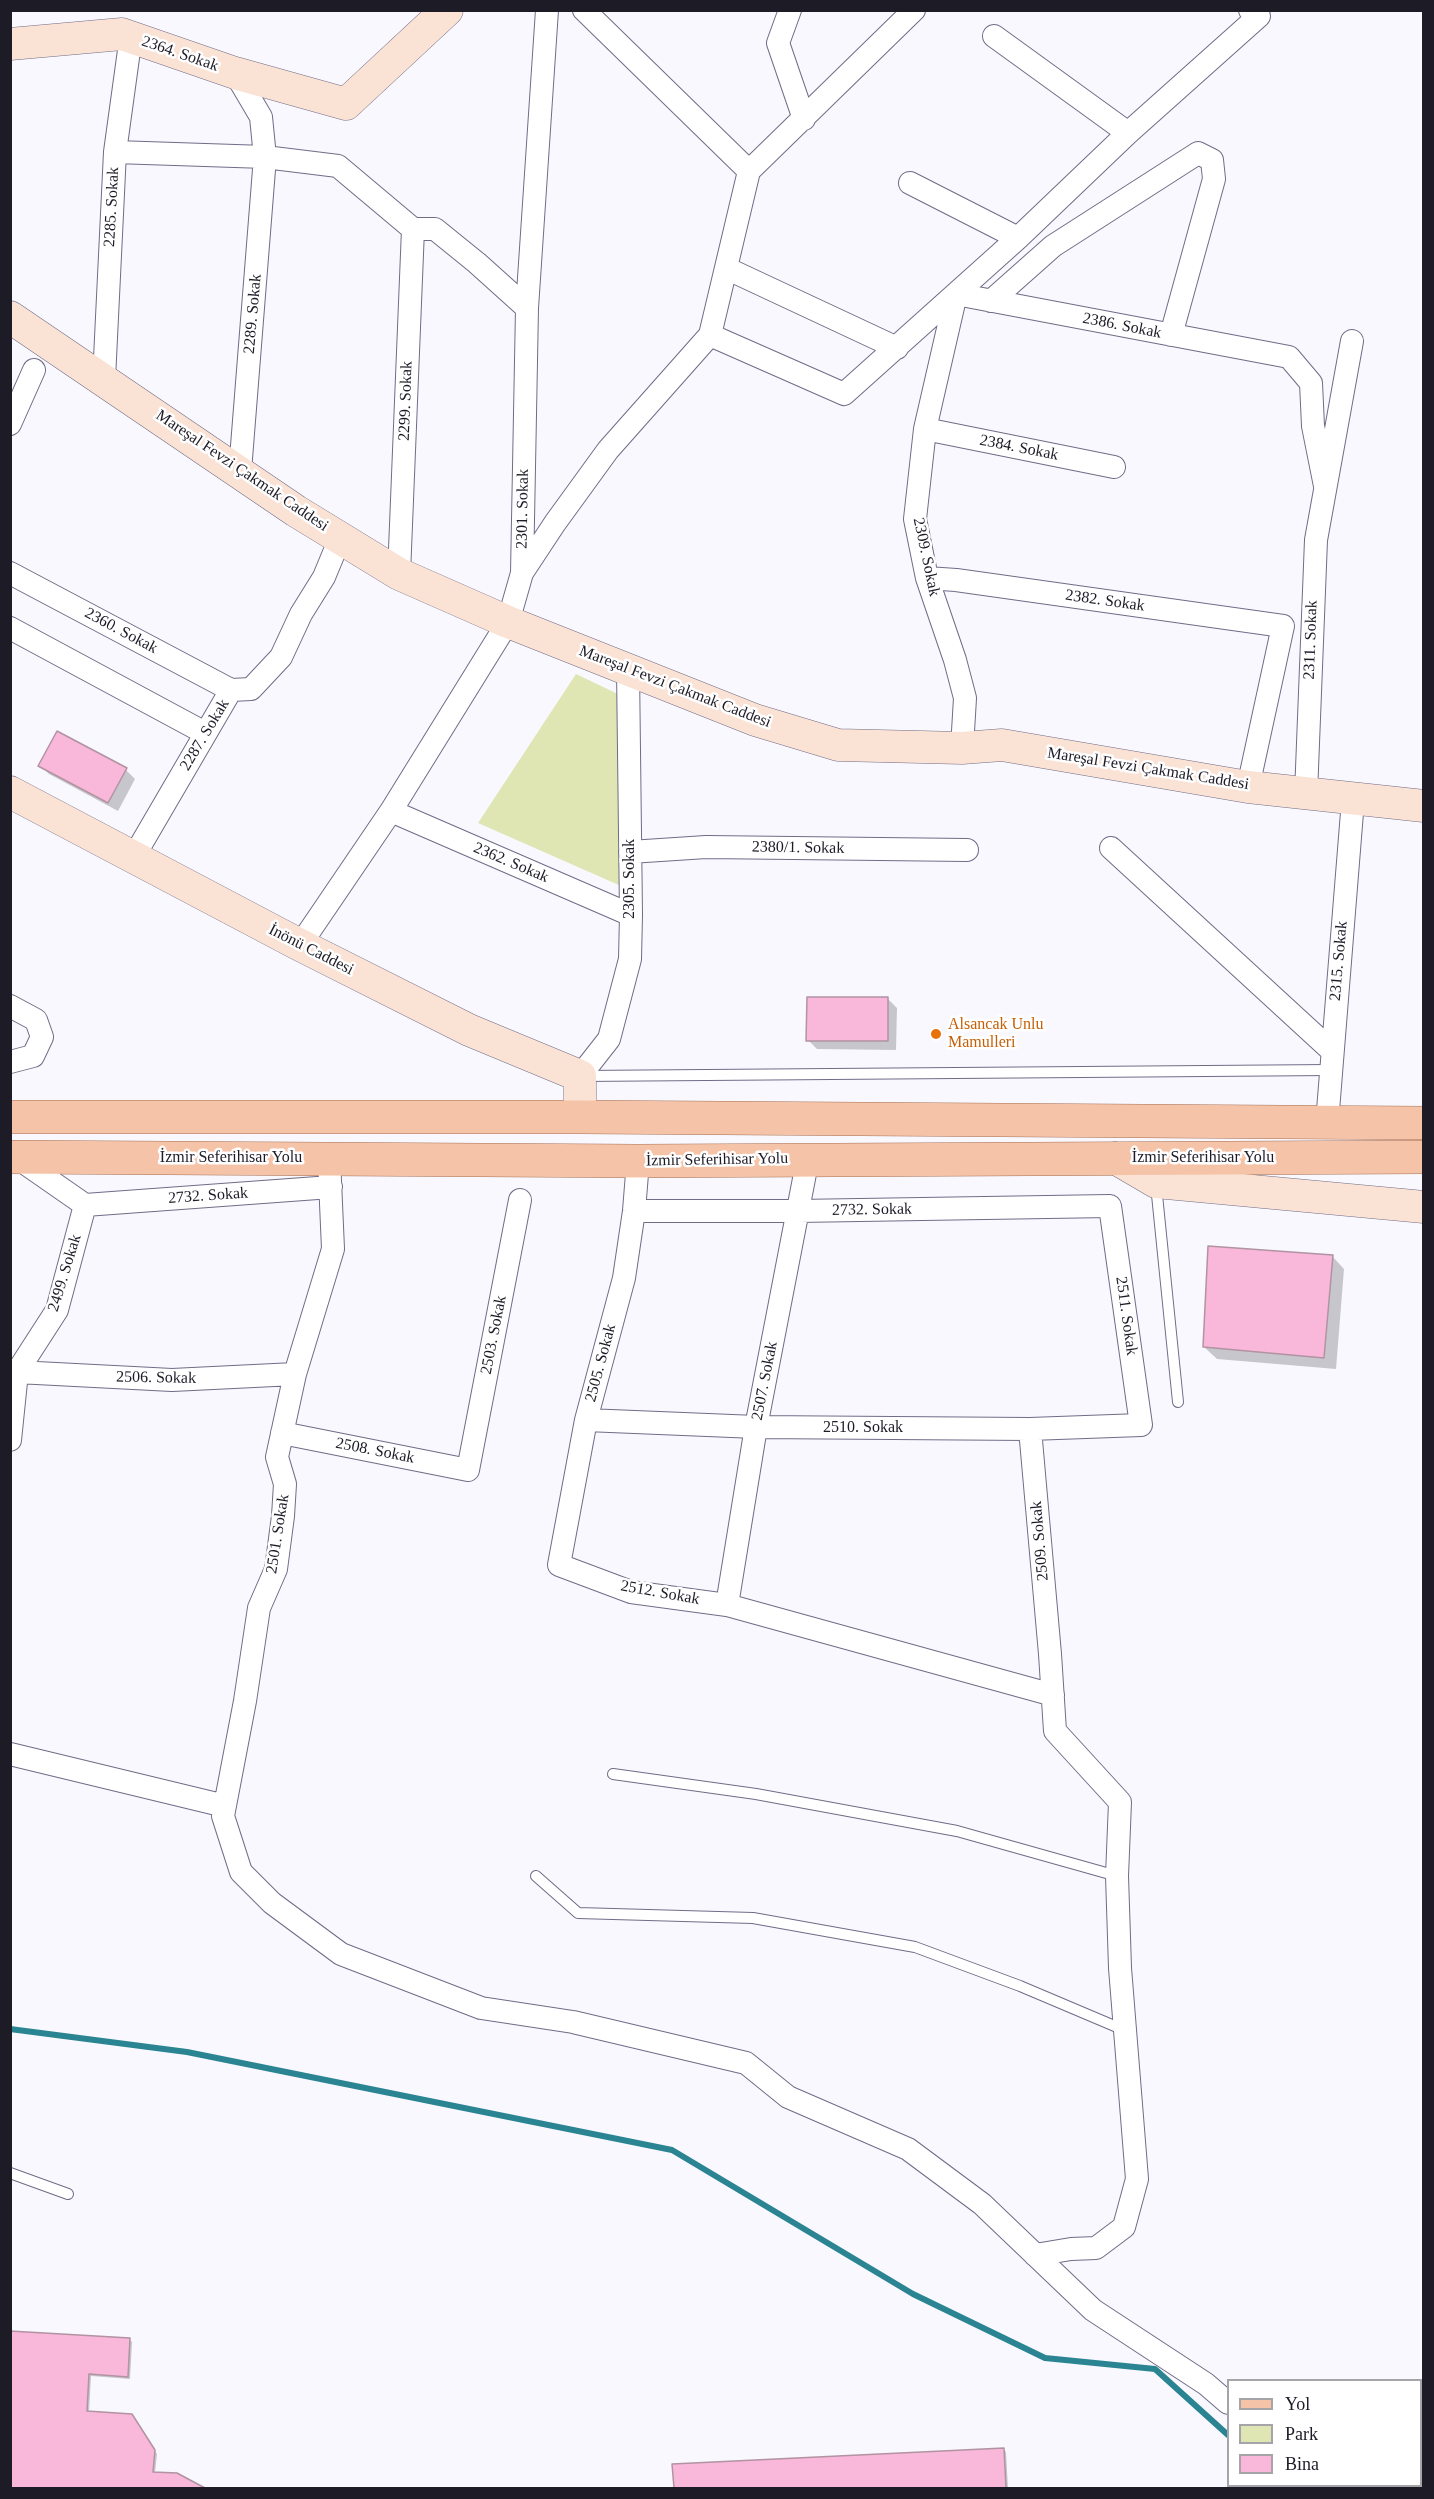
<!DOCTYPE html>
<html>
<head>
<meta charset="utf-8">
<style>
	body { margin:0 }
	#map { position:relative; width:1434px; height:2499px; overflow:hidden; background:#f9f8ff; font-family:Georgia,serif }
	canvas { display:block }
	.frame { position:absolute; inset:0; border:12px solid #1d1b26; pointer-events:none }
	.legend { position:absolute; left:1227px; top:2379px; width:195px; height:108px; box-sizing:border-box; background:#fff; border:2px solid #a5a4a8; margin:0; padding:8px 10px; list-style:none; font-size:18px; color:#1d1b26 }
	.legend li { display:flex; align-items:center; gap:12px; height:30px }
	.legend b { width:30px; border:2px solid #a5a4a8 }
</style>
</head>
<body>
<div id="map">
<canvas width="1434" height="2499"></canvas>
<div class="frame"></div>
<ul class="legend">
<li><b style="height:8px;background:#f5c4a8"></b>Yol</li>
<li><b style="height:16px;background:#dfe6b4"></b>Park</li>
<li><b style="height:16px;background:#f9b7da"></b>Bina</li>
</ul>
</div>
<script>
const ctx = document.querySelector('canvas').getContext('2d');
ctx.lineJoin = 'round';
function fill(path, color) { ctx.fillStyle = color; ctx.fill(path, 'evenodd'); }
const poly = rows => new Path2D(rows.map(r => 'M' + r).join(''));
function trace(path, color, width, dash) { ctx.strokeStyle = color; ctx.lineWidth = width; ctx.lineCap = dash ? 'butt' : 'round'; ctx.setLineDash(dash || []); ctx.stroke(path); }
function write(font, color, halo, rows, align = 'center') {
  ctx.font = font + ' Georgia,serif'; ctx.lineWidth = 5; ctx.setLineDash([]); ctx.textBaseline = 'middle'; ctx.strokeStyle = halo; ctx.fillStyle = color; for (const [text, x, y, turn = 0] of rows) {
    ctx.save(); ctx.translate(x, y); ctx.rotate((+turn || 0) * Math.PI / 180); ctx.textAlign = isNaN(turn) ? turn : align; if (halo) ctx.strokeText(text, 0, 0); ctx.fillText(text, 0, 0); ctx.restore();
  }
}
fill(poly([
	[576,674,620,695,621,886,478,823]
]), '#dfe6b4');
fill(poly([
	[40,765,126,770,135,779,118,811,49,774],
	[888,999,897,1008,896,1050,817,1049,808,1040],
	[1332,1256,1344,1269,1336,1369,1217,1359,1204,1347],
	[130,2340,132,2342,130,2379,91,2376,89,2413,134,2418,157,2454,155,2473,176,2474,202,2488,10,2488,10,2409],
	[1004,2450,1006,2452,1008,2488,675,2488,674,2465]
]), '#0003');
trace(poly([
	[10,2029,187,2052,672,2150,913,2294,1045,2358,1155,2369,1228,2435],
	[1420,2471,1424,2472]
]), '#2a8492', 6);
const building = poly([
	[57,731,127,768,108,803,38,766,57,731],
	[807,997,888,997,888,1041,806,1041,807,997],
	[1208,1246,1333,1255,1324,1358,1203,1347,1208,1246],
	[10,2331,130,2338,128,2377,89,2374,87,2411,132,2414,155,2450,153,2472,177,2473,205,2488,10,2488,10,2331],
	[1004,2448,1006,2488,674,2488,672,2464,1004,2448]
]);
fill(building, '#f9b7da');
trace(building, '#b193a2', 1.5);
const lane = poly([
	[581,1076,1331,1070],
	[1156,1185,1178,1402],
	[613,1774,756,1794,957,1831,1117,1876],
	[536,1876,578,1913,753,1918,915,1947,1020,1986,1124,2030],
	[10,2173,68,2194]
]);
const street = poly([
	[584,10,749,171],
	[790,10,778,43,804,119],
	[994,36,1128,133],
	[235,73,261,117,265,157,240,471],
	[115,152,265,157,338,166,413,229,435,229,477,263,527,308],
	[910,183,1018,238],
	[728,269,897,348],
	[991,301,1053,246,1198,153,1212,160,1214,179,1171,335],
	[710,335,844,394,1018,238,1128,133,1259,16,1250,10],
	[104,379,115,152,131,36],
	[10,424,34,370],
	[925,429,1114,467],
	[10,573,231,690],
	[522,573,555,523,608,450,710,335,749,171,914,10],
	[399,574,413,229],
	[927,578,956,580,1283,626,1248,787],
	[10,628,205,733],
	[962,748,965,698,955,660,927,578,915,519,925,429,956,294,1289,357,1311,383,1313,426,1325,486],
	[1306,794,1316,540,1352,341],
	[391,811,631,915],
	[1111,848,1332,1051],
	[630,852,706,847,967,850],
	[133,858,231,690,251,689,281,657,301,614,324,577,341,536],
	[300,945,391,811,508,622,522,573,527,308,547,10],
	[10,1006,36,1020,42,1037,33,1056,10,1062],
	[580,1076,609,1039,630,959,631,915,628,669],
	[1327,1123,1353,800],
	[16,1157,85,1205],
	[329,1158,333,1249,295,1374,277,1457,285,1484,283,1516,276,1569,259,1608,245,1701,223,1816,241,1872,272,1903,341,1954,481,2008,573,2022,746,2063,788,2097,908,2149,982,2204,1093,2310,1206,2384,1228,2403],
	[638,1161,634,1211,624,1278,586,1420,559,1565,631,1592,727,1605,1053,1695],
	[85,1205,331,1187],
	[17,1372,172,1380,295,1374],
	[586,1420,756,1427,1030,1429,1141,1425,1110,1206,797,1211,634,1211],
	[1030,1429,1050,1654,1055,1731,1120,1802,1117,1876,1120,1968,1137,2179,1124,2227,1096,2248,1071,2249,1035,2255],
	[282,1433,468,1470,520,1200],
	[10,1440,17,1372,57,1310,85,1205],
	[727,1605,756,1427,808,1158],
	[10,1754,225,1806],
	[1282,2486,1282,2488]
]);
const secondary = poly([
	[10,44,122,34,235,73,346,104,447,10],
	[10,317,296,511,399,574,508,622,755,720,838,745,962,748,1002,745,1248,787,1424,806],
	[10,792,300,945,469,1030,580,1076,580,1117],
	[1115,1158,1156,1182,1424,1207]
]);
const primary = poly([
	[10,1117,580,1117,1424,1123],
	[10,1157,638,1161,1424,1157]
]);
trace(lane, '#706c87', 12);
trace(street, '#706c87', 24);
trace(secondary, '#706c87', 33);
trace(primary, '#a57055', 34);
trace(lane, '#fff', 10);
trace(street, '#fff', 22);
trace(secondary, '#fae2d4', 32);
trace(primary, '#f5c4a8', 33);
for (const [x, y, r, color] of [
	[936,1034,6,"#e8710a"]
]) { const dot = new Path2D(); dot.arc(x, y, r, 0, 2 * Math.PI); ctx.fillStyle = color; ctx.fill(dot); trace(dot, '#fff', 2); }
write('16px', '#1d1b26', '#fff', [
	["2364. Sokak",180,54,19],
	["2285. Sokak",112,207,-87],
	["2289. Sokak",253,314,-85],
	["2386. Sokak",1122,326,11],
	["2299. Sokak",406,401,-88],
	["2384. Sokak",1019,448,11],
	["Mareşal Fevzi Çakmak Caddesi",242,471,34],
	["2301. Sokak",523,509,-89],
	["2309. Sokak",926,557,78],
	["2382. Sokak",1105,601,8],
	["2360. Sokak",121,631,28],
	["2311. Sokak",1311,640,-88],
	["Mareşal Fevzi Çakmak Caddesi",675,687,21],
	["2287. Sokak",205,735,-59],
	["Mareşal Fevzi Çakmak Caddesi",1148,769,9],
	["2380/1. Sokak",798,848,1],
	["2362. Sokak",511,863,23],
	["2305. Sokak",630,879,-90],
	["İnönü Caddesi",311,950,27],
	["2315. Sokak",1339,961,-85],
	["İzmir Seferihisar Yolu",231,1158],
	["İzmir Seferihisar Yolu",1203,1158],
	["İzmir Seferihisar Yolu",717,1160,-1],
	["2732. Sokak",208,1196,-4],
	["2732. Sokak",872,1210,-1],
	["2499. Sokak",65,1273,-73],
	["2511. Sokak",1126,1316,82],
	["2503. Sokak",494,1335,-79],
	["2505. Sokak",601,1363,-75],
	["2506. Sokak",156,1378,1],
	["2507. Sokak",765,1381,-79],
	["2510. Sokak",863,1428],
	["2508. Sokak",375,1451,11],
	["2501. Sokak",278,1534,-81],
	["2509. Sokak",1040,1541,-95],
	["2512. Sokak",660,1593,10]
]);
write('16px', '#c56008', '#fff', [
	["Alsancak Unlu",948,1025],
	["Mamulleri",948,1043]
], 'left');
</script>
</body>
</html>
